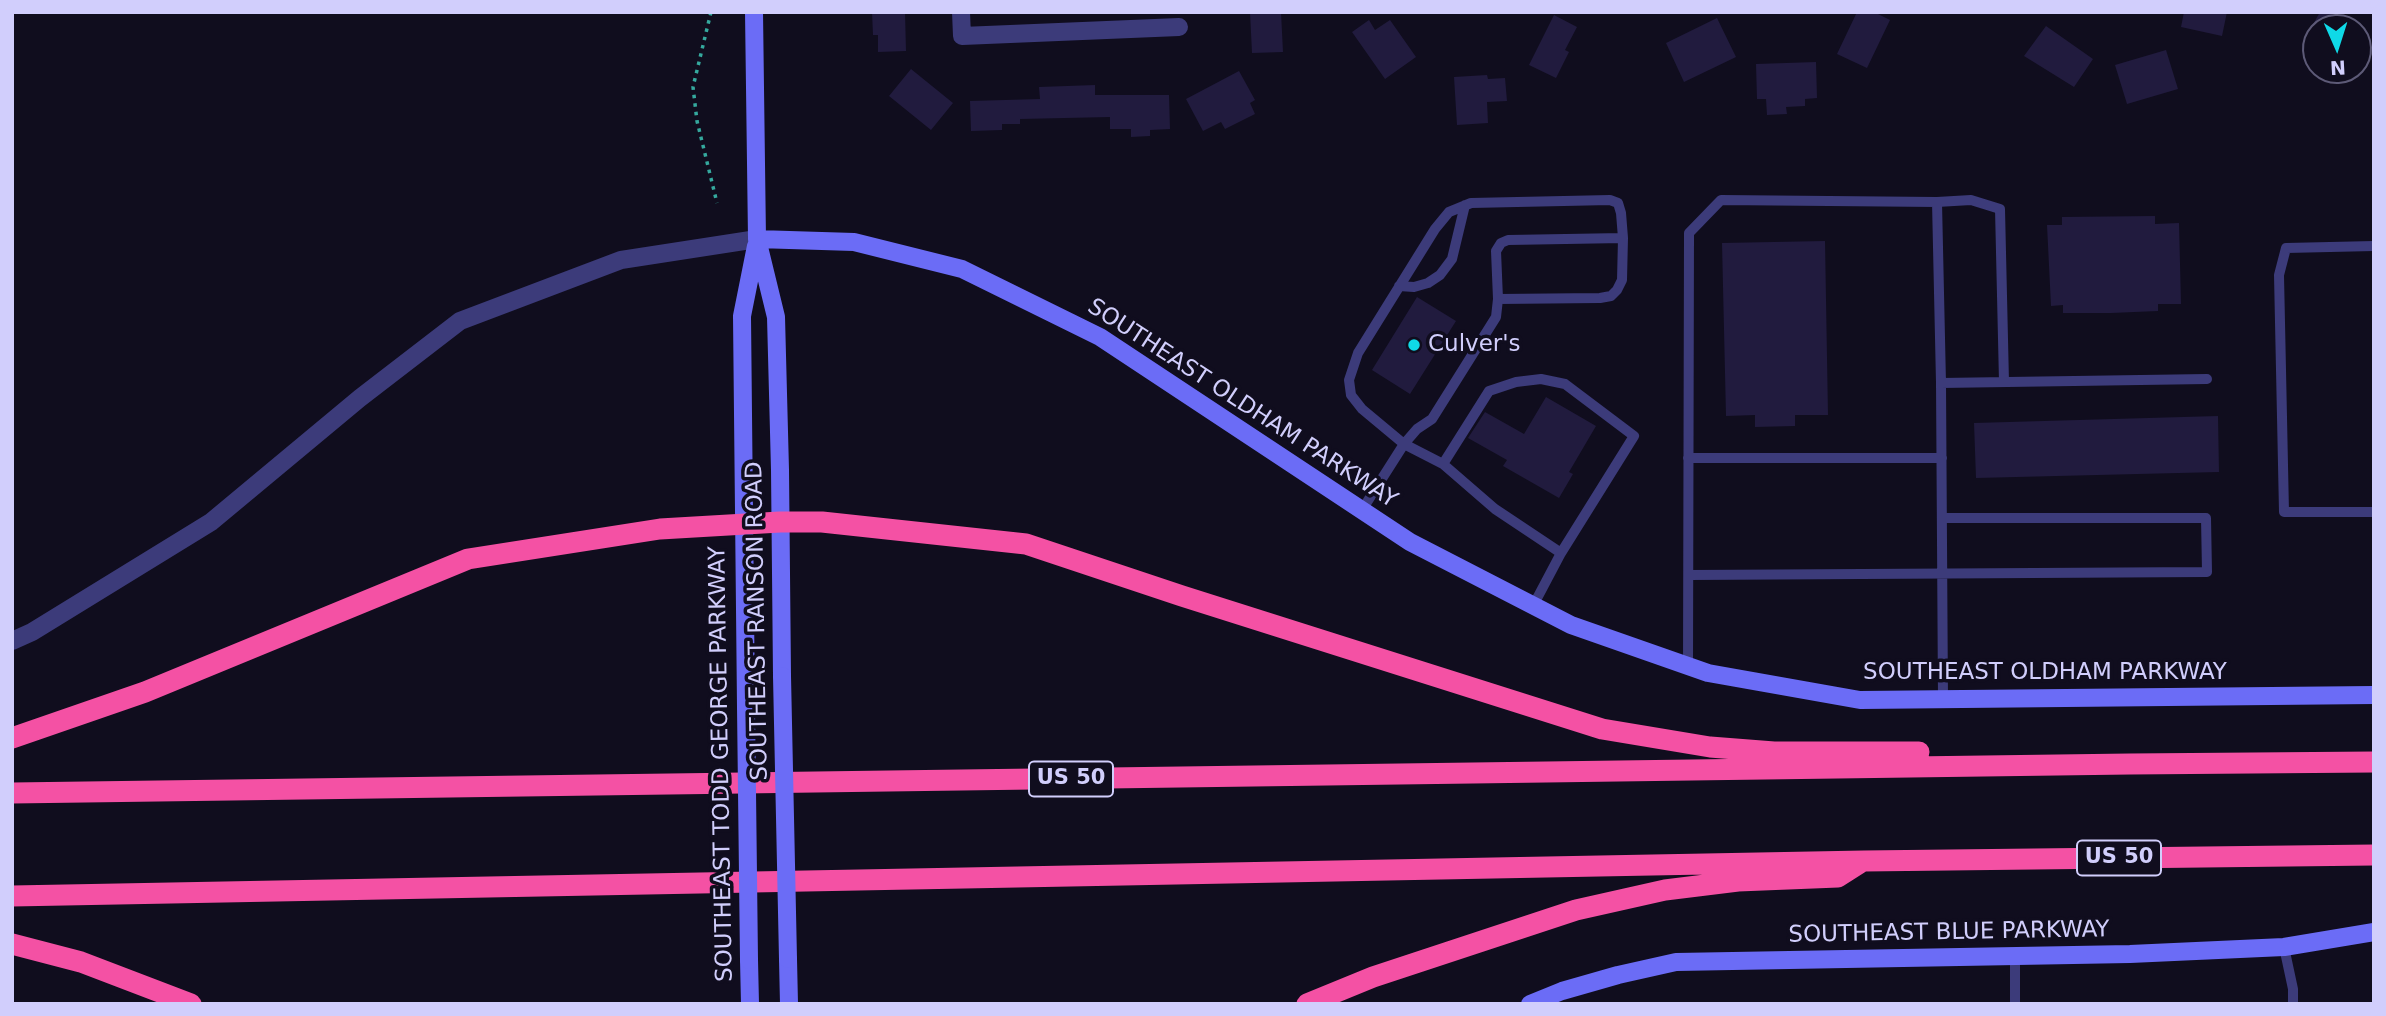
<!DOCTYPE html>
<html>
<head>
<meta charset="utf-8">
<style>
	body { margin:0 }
	#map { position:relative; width:2386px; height:1016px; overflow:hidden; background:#100d1e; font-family:"DejaVu Sans",sans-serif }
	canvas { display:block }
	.frame { position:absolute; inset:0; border:14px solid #d1cefc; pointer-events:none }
	.north { position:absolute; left:2302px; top:14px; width:70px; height:70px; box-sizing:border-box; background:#100d1e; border:2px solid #5d5a77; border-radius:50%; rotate:177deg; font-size:19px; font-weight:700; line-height:28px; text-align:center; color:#d1cefc }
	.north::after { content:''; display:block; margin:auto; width:24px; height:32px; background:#0fd9e7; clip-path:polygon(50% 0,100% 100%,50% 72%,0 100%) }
</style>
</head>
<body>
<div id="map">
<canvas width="2386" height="1016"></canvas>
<div class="frame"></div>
<div class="north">N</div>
</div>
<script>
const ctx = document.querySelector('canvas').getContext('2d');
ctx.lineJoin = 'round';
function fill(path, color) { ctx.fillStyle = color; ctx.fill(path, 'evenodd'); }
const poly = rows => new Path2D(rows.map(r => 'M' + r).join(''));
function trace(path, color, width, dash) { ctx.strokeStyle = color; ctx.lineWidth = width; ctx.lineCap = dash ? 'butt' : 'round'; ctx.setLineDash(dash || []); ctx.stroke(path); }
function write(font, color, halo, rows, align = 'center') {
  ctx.font = font + ' "DejaVu Sans",sans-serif'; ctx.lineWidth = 7; ctx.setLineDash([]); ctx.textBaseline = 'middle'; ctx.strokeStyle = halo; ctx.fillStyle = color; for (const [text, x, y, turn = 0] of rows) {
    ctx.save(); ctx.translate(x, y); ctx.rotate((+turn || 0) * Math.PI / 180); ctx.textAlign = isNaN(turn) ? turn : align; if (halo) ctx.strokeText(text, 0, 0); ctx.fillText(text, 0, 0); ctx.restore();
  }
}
fill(poly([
	[872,12,905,12,906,51,878,52,878,35,873,35],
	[1250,12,1281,12,1283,52,1252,53],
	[1857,12,1874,12,1890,20,1867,68,1837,54],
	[2184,12,2227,12,2222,36,2181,27],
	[2320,12,2328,12,2355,28,2311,28],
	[1554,15,1577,27,1565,50,1569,52,1556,78,1529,65],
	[1717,18,1736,57,1684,82,1666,43],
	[1369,20,1375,30,1390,20,1416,57,1385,79,1352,32],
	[2046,26,2093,59,2074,87,2024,56],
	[2166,50,2178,89,2127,104,2115,65],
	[1816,62,1817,98,1805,99,1805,106,1786,107,1787,114,1767,115,1766,99,1757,99,1756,64],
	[911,69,953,103,931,130,889,96],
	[1239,71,1255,100,1250,103,1255,114,1225,129,1221,122,1203,131,1186,99],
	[1487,75,1488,79,1505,78,1507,101,1487,102,1488,123,1457,125,1454,77],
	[1095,85,1095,95,1169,95,1170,129,1150,130,1150,136,1131,137,1131,129,1110,129,1110,117,1020,119,1020,124,1002,124,1002,130,971,131,970,101,1040,99,1039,87],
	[2155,216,2155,224,2179,223,2181,304,2158,304,2158,311,2111,313,2063,313,2063,305,2051,306,2047,225,2062,225,2062,217],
	[1825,241,1828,415,1795,415,1795,426,1755,427,1755,415,1726,416,1722,243],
	[1417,297,1456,321,1410,394,1372,370],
	[1546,397,1596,426,1569,472,1573,474,1559,498,1503,466,1507,460,1468,438,1485,412,1524,434],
	[2218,416,2219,472,1976,478,1974,423]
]), '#211b3e');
trace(poly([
	[711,12,693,87,697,121,717,203]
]), '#35a99e', 3.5, [3.5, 5]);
trace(poly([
	[1937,202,1971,200,2000,209,2004,382],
	[2374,246,2286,248,2279,275,2284,512,2374,512],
	[1399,286,1414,287,1428,283,1440,275,1452,259,1465,205],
	[1498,299,1496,251,1501,243,1508,240,1623,238,1622,280,1617,290,1611,296,1600,298,1498,299,1496,317,1432,419,1417,429,1404,444,1362,409,1351,395,1349,380,1358,353,1435,229,1449,212,1471,203,1610,200,1618,203,1621,213,1623,238],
	[1941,383,2207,379],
	[1688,458,1942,458],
	[1443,464,1495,509,1561,553],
	[1362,510,1404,444,1443,464,1489,391,1516,382,1541,379,1565,384,1634,436,1561,553,1533,606],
	[1689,575,2207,572,2206,518,1942,518],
	[1688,666,1689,233,1721,200,1937,202,1941,383,1943,700],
	[2284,947,2293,989,2293,1004],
	[2015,1004,2015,958]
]), '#3c3b7a', 10);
trace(poly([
	[961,12,962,36,1179,27],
	[12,641,32,632,211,522,360,398,460,321,621,260,757,239]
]), '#3c3b7a', 18);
trace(poly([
	[754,12,757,239,776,317,780,470,782,676],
	[757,239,854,242,962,269,1100,337,1410,542,1571,625,1708,673,1860,700,2374,695],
	[746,707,742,316,756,246],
	[788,959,789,1004],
	[749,960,750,1004],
	[1530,1004,1562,991,1618,975,1676,962,2130,954,2284,947,2374,932]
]), '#6b6cf6', 18);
trace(poly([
	[12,738,145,692,468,559,660,529,780,522,822,522,1026,544,1182,596,1602,729,1710,747,1774,752,1919,752],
	[12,793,2130,764,2374,762],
	[12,896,1864,861,2374,855],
	[12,944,81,962,191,1004],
	[1307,1004,1373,977,1576,910,1665,890,1738,881,1838,877,1860,863]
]), '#f451a4', 21);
trace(poly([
	[782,676,788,959],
	[746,707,749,960]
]), '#6b6cf6', 18);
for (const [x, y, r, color] of [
	[1414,345,7,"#0fd9e7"]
]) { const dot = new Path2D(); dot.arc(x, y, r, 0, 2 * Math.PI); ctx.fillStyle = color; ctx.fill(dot); trace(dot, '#100d1e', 2.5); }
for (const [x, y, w] of [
	[1071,779,84],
	[2119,858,84]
]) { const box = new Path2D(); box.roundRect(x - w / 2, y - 17.5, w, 35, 5); ctx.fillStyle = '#100d1e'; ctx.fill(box); trace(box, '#d1cefc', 2); }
write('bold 21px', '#d1cefc', null, [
	["US 50",1071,779],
	["US 50",2119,858]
]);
write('23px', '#d1cefc', '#100d1e', [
	["Culver's",1428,345]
], 'left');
write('23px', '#d1cefc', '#100d1e', [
	["SOUTHEAST OLDHAM PARKWAY",1242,404,33],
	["SOUTHEAST RANSON ROAD",758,621,-91],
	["SOUTHEAST OLDHAM PARKWAY",2045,673],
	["SOUTHEAST TODD GEORGE PARKWAY",722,764,-91],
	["SOUTHEAST BLUE PARKWAY",1949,933,-1]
]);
</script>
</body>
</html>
